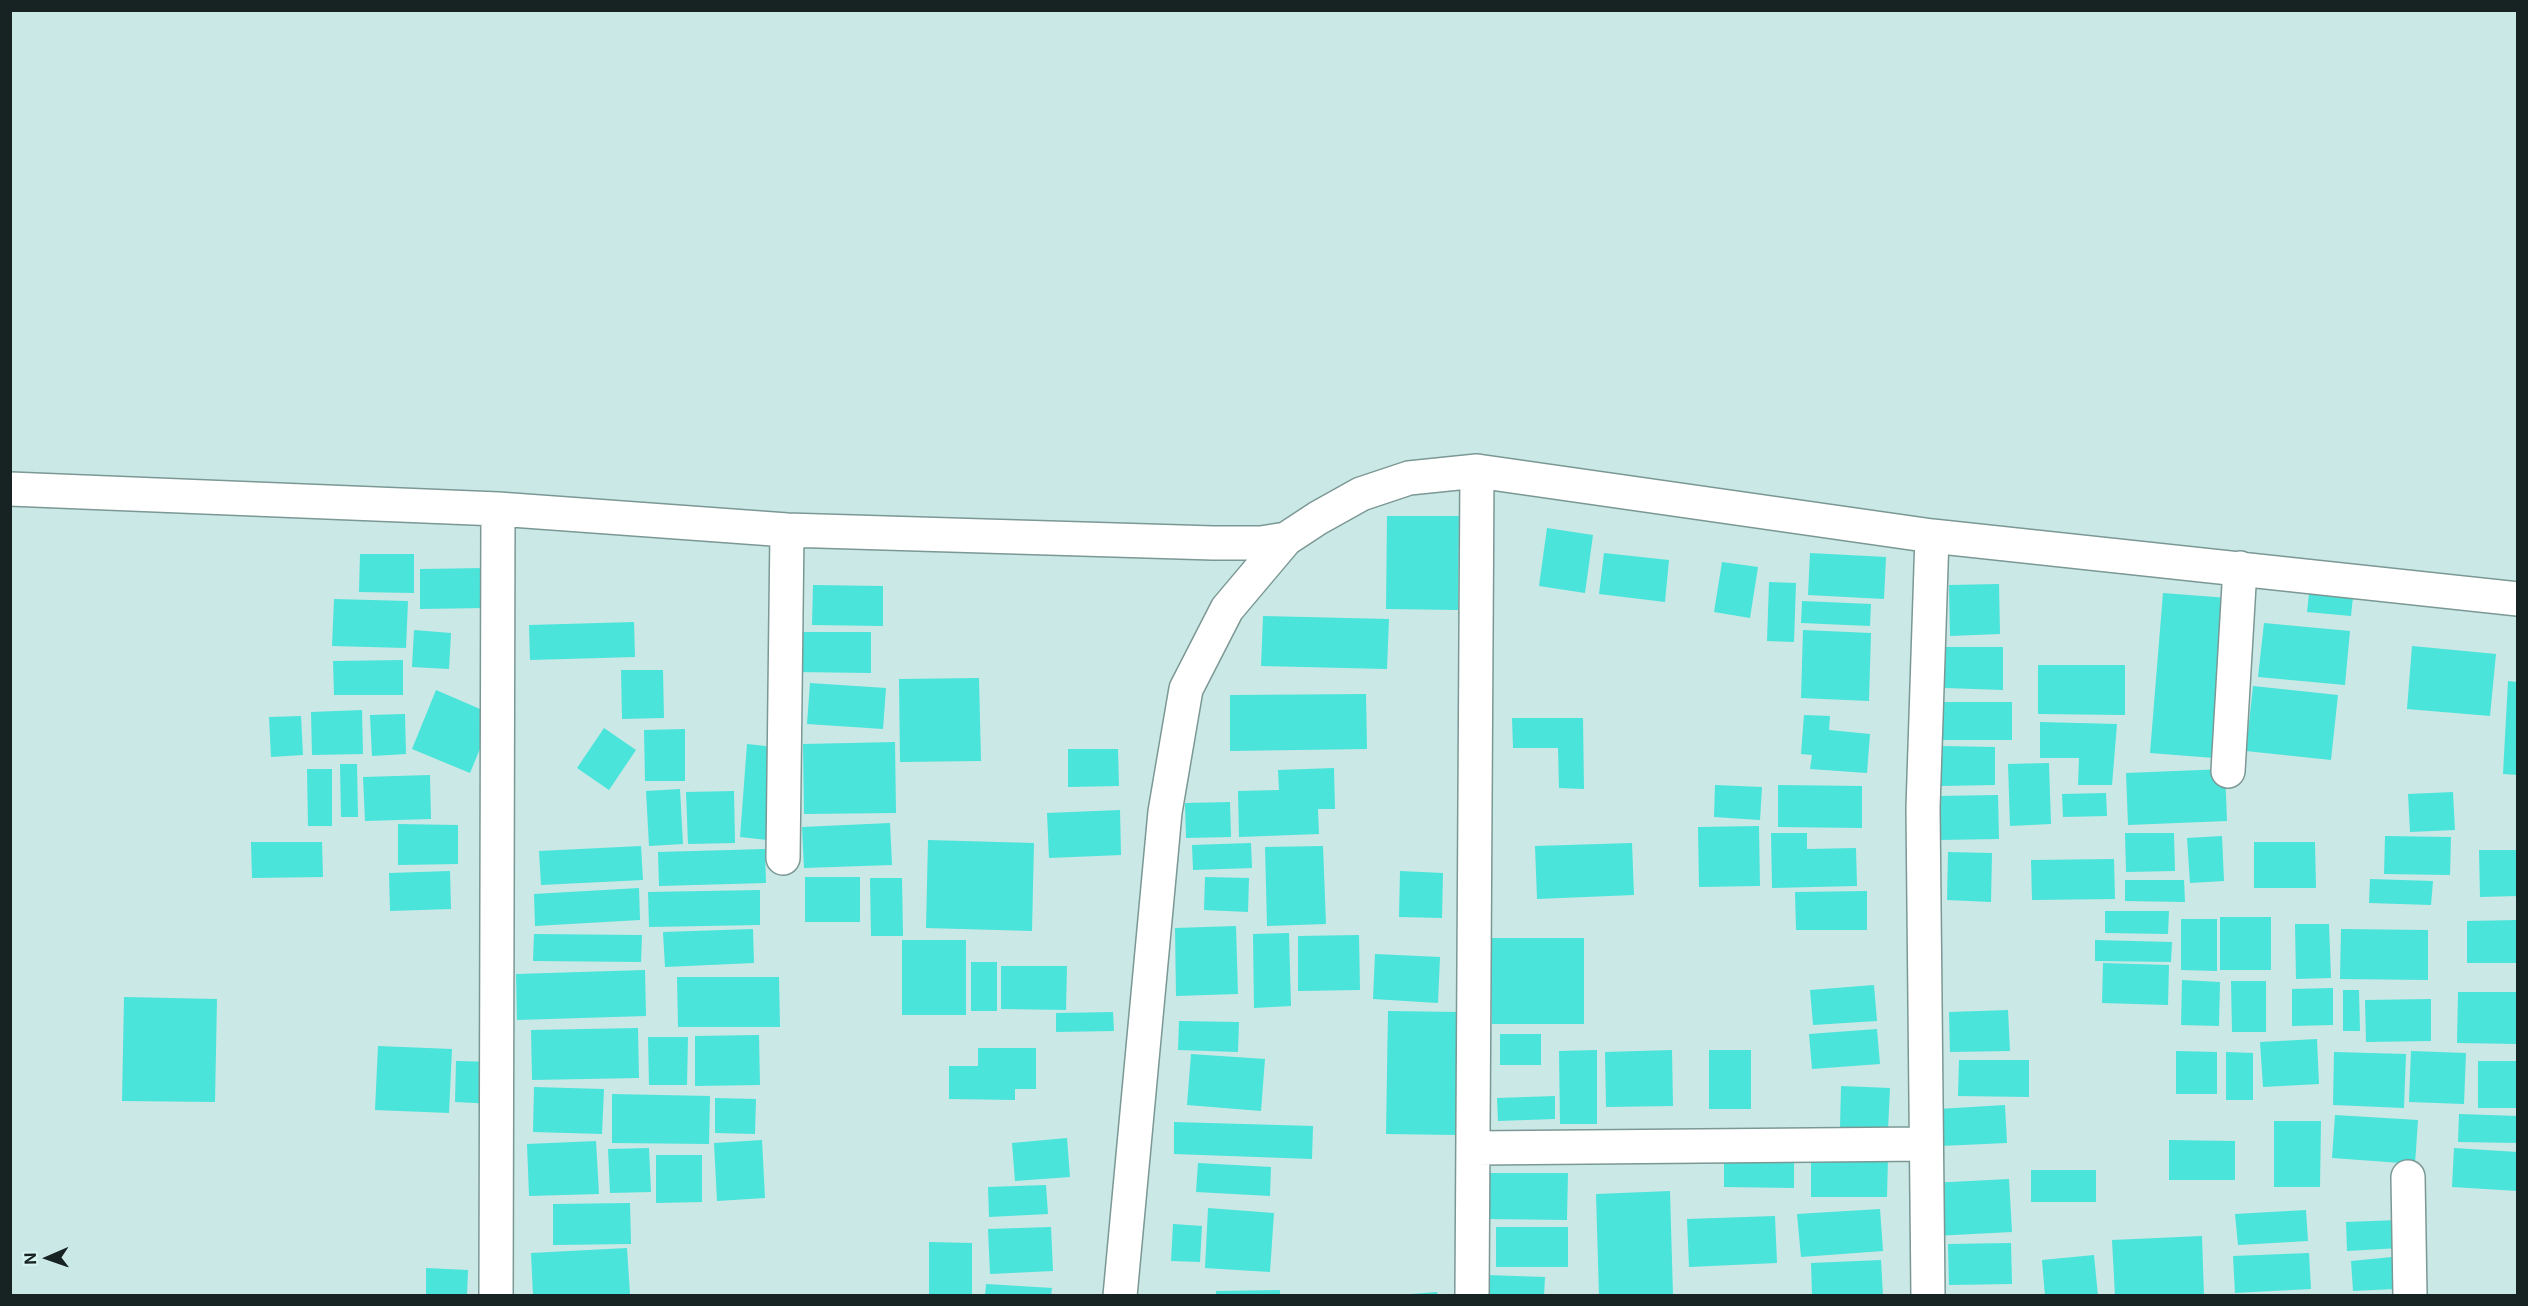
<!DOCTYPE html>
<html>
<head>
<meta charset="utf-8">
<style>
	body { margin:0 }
	#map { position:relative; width:2528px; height:1306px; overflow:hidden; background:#cae8e5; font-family:Inter,sans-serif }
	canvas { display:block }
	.frame { position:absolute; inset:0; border:12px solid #172322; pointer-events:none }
	.north { position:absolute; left:18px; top:1228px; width:60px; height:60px; -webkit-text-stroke:4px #d7f6f2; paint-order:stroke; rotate:268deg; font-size:16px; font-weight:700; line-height:24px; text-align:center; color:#172322 }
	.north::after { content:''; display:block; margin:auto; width:21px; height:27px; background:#172322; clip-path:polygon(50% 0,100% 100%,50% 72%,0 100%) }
</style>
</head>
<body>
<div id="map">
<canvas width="2528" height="1306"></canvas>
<div class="frame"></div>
<div class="north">N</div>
</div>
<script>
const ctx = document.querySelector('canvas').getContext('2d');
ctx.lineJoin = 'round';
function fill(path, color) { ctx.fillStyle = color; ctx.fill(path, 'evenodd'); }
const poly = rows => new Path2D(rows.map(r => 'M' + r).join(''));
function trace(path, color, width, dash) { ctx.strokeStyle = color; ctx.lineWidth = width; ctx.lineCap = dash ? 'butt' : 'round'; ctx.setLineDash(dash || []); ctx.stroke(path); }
fill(poly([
	[1387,516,1459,516,1458,610,1386,609],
	[1547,528,1593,535,1585,593,1539,586],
	[1604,553,1669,560,1665,602,1599,594],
	[1810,553,1886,557,1884,599,1808,595],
	[360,554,414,554,414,593,359,592],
	[1722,562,1758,567,1750,618,1714,612],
	[486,568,486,608,420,609,420,569],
	[1769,582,1796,583,1794,642,1767,641],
	[1999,584,2000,634,1950,636,1949,585],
	[2310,584,2354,587,2351,616,2307,612],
	[813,585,883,586,883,626,812,625],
	[2163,593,2228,598,2214,758,2150,753],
	[334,599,408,601,406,648,332,646],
	[1802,601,1871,604,1870,626,1801,623],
	[1263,616,1389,619,1387,669,1261,666],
	[634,622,635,657,530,660,529,625],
	[2264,623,2350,631,2345,685,2258,677],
	[414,630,451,633,449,669,412,667],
	[1803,630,1871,633,1869,701,1801,698],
	[795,632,871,632,871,673,795,672],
	[2412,646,2496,654,2490,716,2407,709],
	[1945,647,2003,647,2003,690,1945,688],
	[403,660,403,695,334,695,333,661],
	[2038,665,2125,665,2125,715,2038,714],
	[621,670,663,670,664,718,622,719],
	[979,678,981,761,900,762,899,679],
	[2508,681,2518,682,2518,775,2503,774],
	[810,683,886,688,883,729,807,724],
	[2253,686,2338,695,2331,760,2246,751],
	[436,690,494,715,470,773,412,749],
	[1366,694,1367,749,1230,751,1230,695],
	[1940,702,2012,702,2012,740,1941,740],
	[362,710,363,754,312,755,311,712],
	[405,714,406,754,372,756,370,715],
	[1804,715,1830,716,1829,730,1870,734,1867,773,1810,769,1812,755,1801,754],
	[301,716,303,755,271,757,269,717],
	[1512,718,1583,718,1584,789,1559,788,1558,748,1513,748],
	[2040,722,2117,724,2112,785,2078,785,2079,758,2040,758],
	[604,728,636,750,609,790,577,768],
	[685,729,685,781,645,781,644,730],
	[895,742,896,813,804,814,803,744],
	[747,744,775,747,767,840,740,837],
	[1941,746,1995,747,1995,785,1941,786],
	[1068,749,1118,749,1119,786,1068,787],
	[2049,763,2051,824,2010,826,2008,764],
	[340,764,357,764,358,817,341,817],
	[1334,768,1335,809,1318,809,1319,834,1239,837,1238,791,1279,790,1278,770],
	[307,769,332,769,332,826,308,826],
	[2225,769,2227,821,2128,825,2126,773],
	[430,775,431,819,365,821,363,777],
	[1715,785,1762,787,1760,820,1714,817],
	[1778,785,1862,786,1862,828,1778,827],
	[680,789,683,844,649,846,646,791],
	[734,791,735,843,688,844,686,792],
	[2453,792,2455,830,2410,832,2408,794],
	[2106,793,2107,816,2063,817,2062,794],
	[1998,795,1999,839,1939,840,1939,796],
	[1230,802,1231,837,1186,838,1185,803],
	[1120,810,1121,855,1049,858,1047,813],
	[890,823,892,865,804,868,802,827],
	[398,824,458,825,458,864,398,865],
	[1759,826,1760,886,1699,887,1698,827],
	[1771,833,1807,833,1807,849,1856,848,1857,886,1772,888],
	[2125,833,2174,833,2175,871,2126,872],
	[2222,836,2224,881,2190,883,2187,838],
	[2385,836,2451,837,2450,875,2384,874],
	[928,840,1034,843,1032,931,926,928],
	[251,842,322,842,323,877,252,878],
	[2254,842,2315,842,2316,888,2254,888],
	[1251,843,1252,868,1193,870,1192,845],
	[1632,843,1634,895,1537,899,1535,846],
	[641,846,643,880,541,885,539,851],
	[1323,846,1326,924,1267,926,1265,847],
	[765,849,766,883,659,886,658,852],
	[2479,850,2518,850,2518,896,2480,897],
	[1948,852,1992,853,1991,902,1947,900],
	[2114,859,2115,899,2032,900,2031,860],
	[450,871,451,909,390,911,389,873],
	[1400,871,1443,873,1442,918,1399,917],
	[805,877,860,877,860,922,805,922],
	[1205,877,1249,878,1248,912,1204,910],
	[870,878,902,878,903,936,871,936],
	[2370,879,2433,881,2431,905,2369,903],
	[2125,880,2184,880,2185,902,2125,901],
	[639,888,640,920,535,926,534,894],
	[760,890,760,925,649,927,648,892],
	[1867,891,1867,930,1796,930,1795,892],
	[2105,911,2169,911,2168,934,2105,933],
	[2220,917,2271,917,2271,970,2220,970],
	[2181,919,2217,919,2217,971,2181,970],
	[2518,920,2518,963,2467,963,2467,921],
	[2295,924,2329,924,2331,978,2296,979],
	[1236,926,1238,994,1176,996,1175,928],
	[753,929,754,963,665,967,663,932],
	[2341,929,2428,930,2428,980,2340,979],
	[1289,933,1291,1006,1254,1008,1253,934],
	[534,934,642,935,641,962,533,961],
	[1359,935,1360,990,1298,991,1298,936],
	[1491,938,1584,938,1584,1024,1492,1024],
	[902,940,966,940,966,1015,902,1015],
	[2095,940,2172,942,2171,962,2095,961],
	[1375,954,1440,957,1438,1003,1373,999],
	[971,962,997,962,997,1011,971,1011],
	[2103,963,2169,965,2168,1005,2102,1003],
	[1001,966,1067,966,1066,1010,1001,1009],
	[645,970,646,1016,517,1020,516,974],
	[677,977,779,977,780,1027,678,1027],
	[2182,980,2220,982,2219,1026,2181,1025],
	[2231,981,2266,981,2266,1032,2232,1032],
	[1874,985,1877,1021,1813,1025,1810,990],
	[2333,988,2333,1025,2292,1026,2292,989],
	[2343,990,2359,990,2360,1031,2343,1031],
	[2458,992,2518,992,2518,1044,2457,1043],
	[124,997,217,999,215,1102,122,1101],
	[2431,999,2431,1041,2366,1042,2365,1000],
	[2008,1010,2010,1051,1950,1052,1949,1012],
	[1388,1011,1460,1012,1457,1135,1386,1134],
	[1113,1012,1114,1031,1056,1032,1056,1013],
	[1179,1021,1239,1022,1238,1052,1178,1050],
	[638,1028,639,1078,532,1080,531,1030],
	[1877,1029,1880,1064,1812,1069,1809,1034],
	[1500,1034,1541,1034,1541,1065,1500,1065],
	[759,1035,760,1085,695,1086,695,1036],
	[648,1037,688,1037,687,1085,649,1085],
	[2317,1039,2319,1084,2263,1087,2260,1042],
	[378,1046,452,1049,449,1113,375,1110],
	[978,1048,1036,1048,1036,1089,1015,1089,1015,1100,949,1099,949,1066,978,1066],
	[1597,1050,1597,1124,1560,1124,1559,1051],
	[1672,1050,1673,1106,1606,1107,1605,1052],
	[1709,1050,1751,1050,1751,1109,1709,1109],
	[2176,1051,2217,1052,2217,1094,2176,1094],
	[2411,1051,2466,1053,2464,1104,2409,1102],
	[2226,1052,2253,1053,2253,1100,2226,1100],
	[2334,1052,2406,1054,2404,1108,2333,1105],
	[1191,1054,1265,1059,1261,1111,1187,1105],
	[1959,1060,2029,1060,2029,1097,1958,1096],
	[456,1061,495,1062,494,1104,455,1102],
	[2478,1061,2518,1061,2518,1108,2478,1108],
	[1841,1086,1890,1088,1888,1130,1840,1128],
	[534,1087,604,1089,602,1134,533,1132],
	[612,1094,710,1096,709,1144,612,1143],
	[1555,1096,1555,1119,1498,1121,1497,1098],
	[715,1098,756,1099,755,1134,715,1133],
	[2005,1105,2007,1143,1940,1146,1938,1109],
	[2459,1114,2518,1116,2518,1143,2458,1142],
	[2335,1115,2418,1120,2415,1164,2332,1158],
	[2274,1121,2321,1121,2320,1187,2274,1187],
	[1174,1122,1313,1126,1312,1159,1174,1154],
	[1067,1138,1070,1177,1015,1181,1012,1143],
	[762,1140,765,1198,717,1201,714,1143],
	[2169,1140,2235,1141,2235,1180,2169,1180],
	[596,1141,599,1194,529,1196,527,1144],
	[649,1148,651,1192,610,1193,608,1149],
	[2454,1148,2518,1152,2518,1191,2452,1187],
	[1724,1153,1794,1154,1794,1188,1724,1187],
	[656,1155,702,1155,702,1202,656,1203],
	[1811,1157,1888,1158,1887,1197,1811,1197],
	[1198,1163,1271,1167,1270,1196,1196,1192],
	[2031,1170,2096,1170,2096,1202,2031,1202],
	[1486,1173,1568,1173,1567,1220,1486,1219],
	[2009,1179,2012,1232,1934,1236,1931,1183],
	[1046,1185,1048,1214,989,1217,988,1187],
	[1670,1191,1673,1296,1599,1296,1596,1194],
	[630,1203,631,1244,553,1245,553,1204],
	[1208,1208,1274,1213,1270,1272,1205,1268],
	[1880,1209,1883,1251,1801,1257,1797,1214],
	[2306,1210,2308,1241,2238,1245,2235,1214],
	[1775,1216,1777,1263,1689,1267,1687,1219],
	[2398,1220,2400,1248,2347,1251,2346,1222],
	[1173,1224,1202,1226,1200,1262,1171,1261],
	[1051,1227,1053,1271,990,1274,988,1229],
	[1496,1227,1568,1227,1568,1267,1496,1267],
	[2202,1236,2204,1296,2115,1296,2112,1240],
	[929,1242,972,1243,972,1296,929,1296],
	[2011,1243,2012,1284,1949,1285,1948,1244],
	[627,1248,630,1294,533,1296,531,1253],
	[2309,1253,2311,1289,2235,1293,2233,1256],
	[2094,1255,2098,1296,2045,1296,2042,1260],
	[2392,1257,2395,1289,2353,1291,2351,1261],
	[1881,1260,1883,1296,1812,1296,1811,1263],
	[426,1268,468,1270,467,1296,426,1296],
	[1486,1275,1545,1277,1544,1296,1485,1296],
	[986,1284,1052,1288,1051,1296,985,1296],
	[1280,1290,1280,1296,1216,1296,1216,1291],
	[1437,1292,1438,1296,1411,1296,1411,1294]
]), '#4ae4da');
const minor = poly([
	[10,489,498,509,787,530,1213,543,1261,543,1286,539],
	[2228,771,2240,568],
	[783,858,787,530],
	[1475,1148,1925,1144],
	[2408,1177,2410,1296],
	[496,1296,498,509],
	[1120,1296,1165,812,1186,689,1227,609,1286,539,1318,518,1361,494,1409,478,1477,471,1932,536,2518,599],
	[1472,1296,1477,471],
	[1928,1296,1923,808,1932,536]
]);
trace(minor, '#7b9895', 36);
trace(minor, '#fff', 33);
</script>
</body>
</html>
